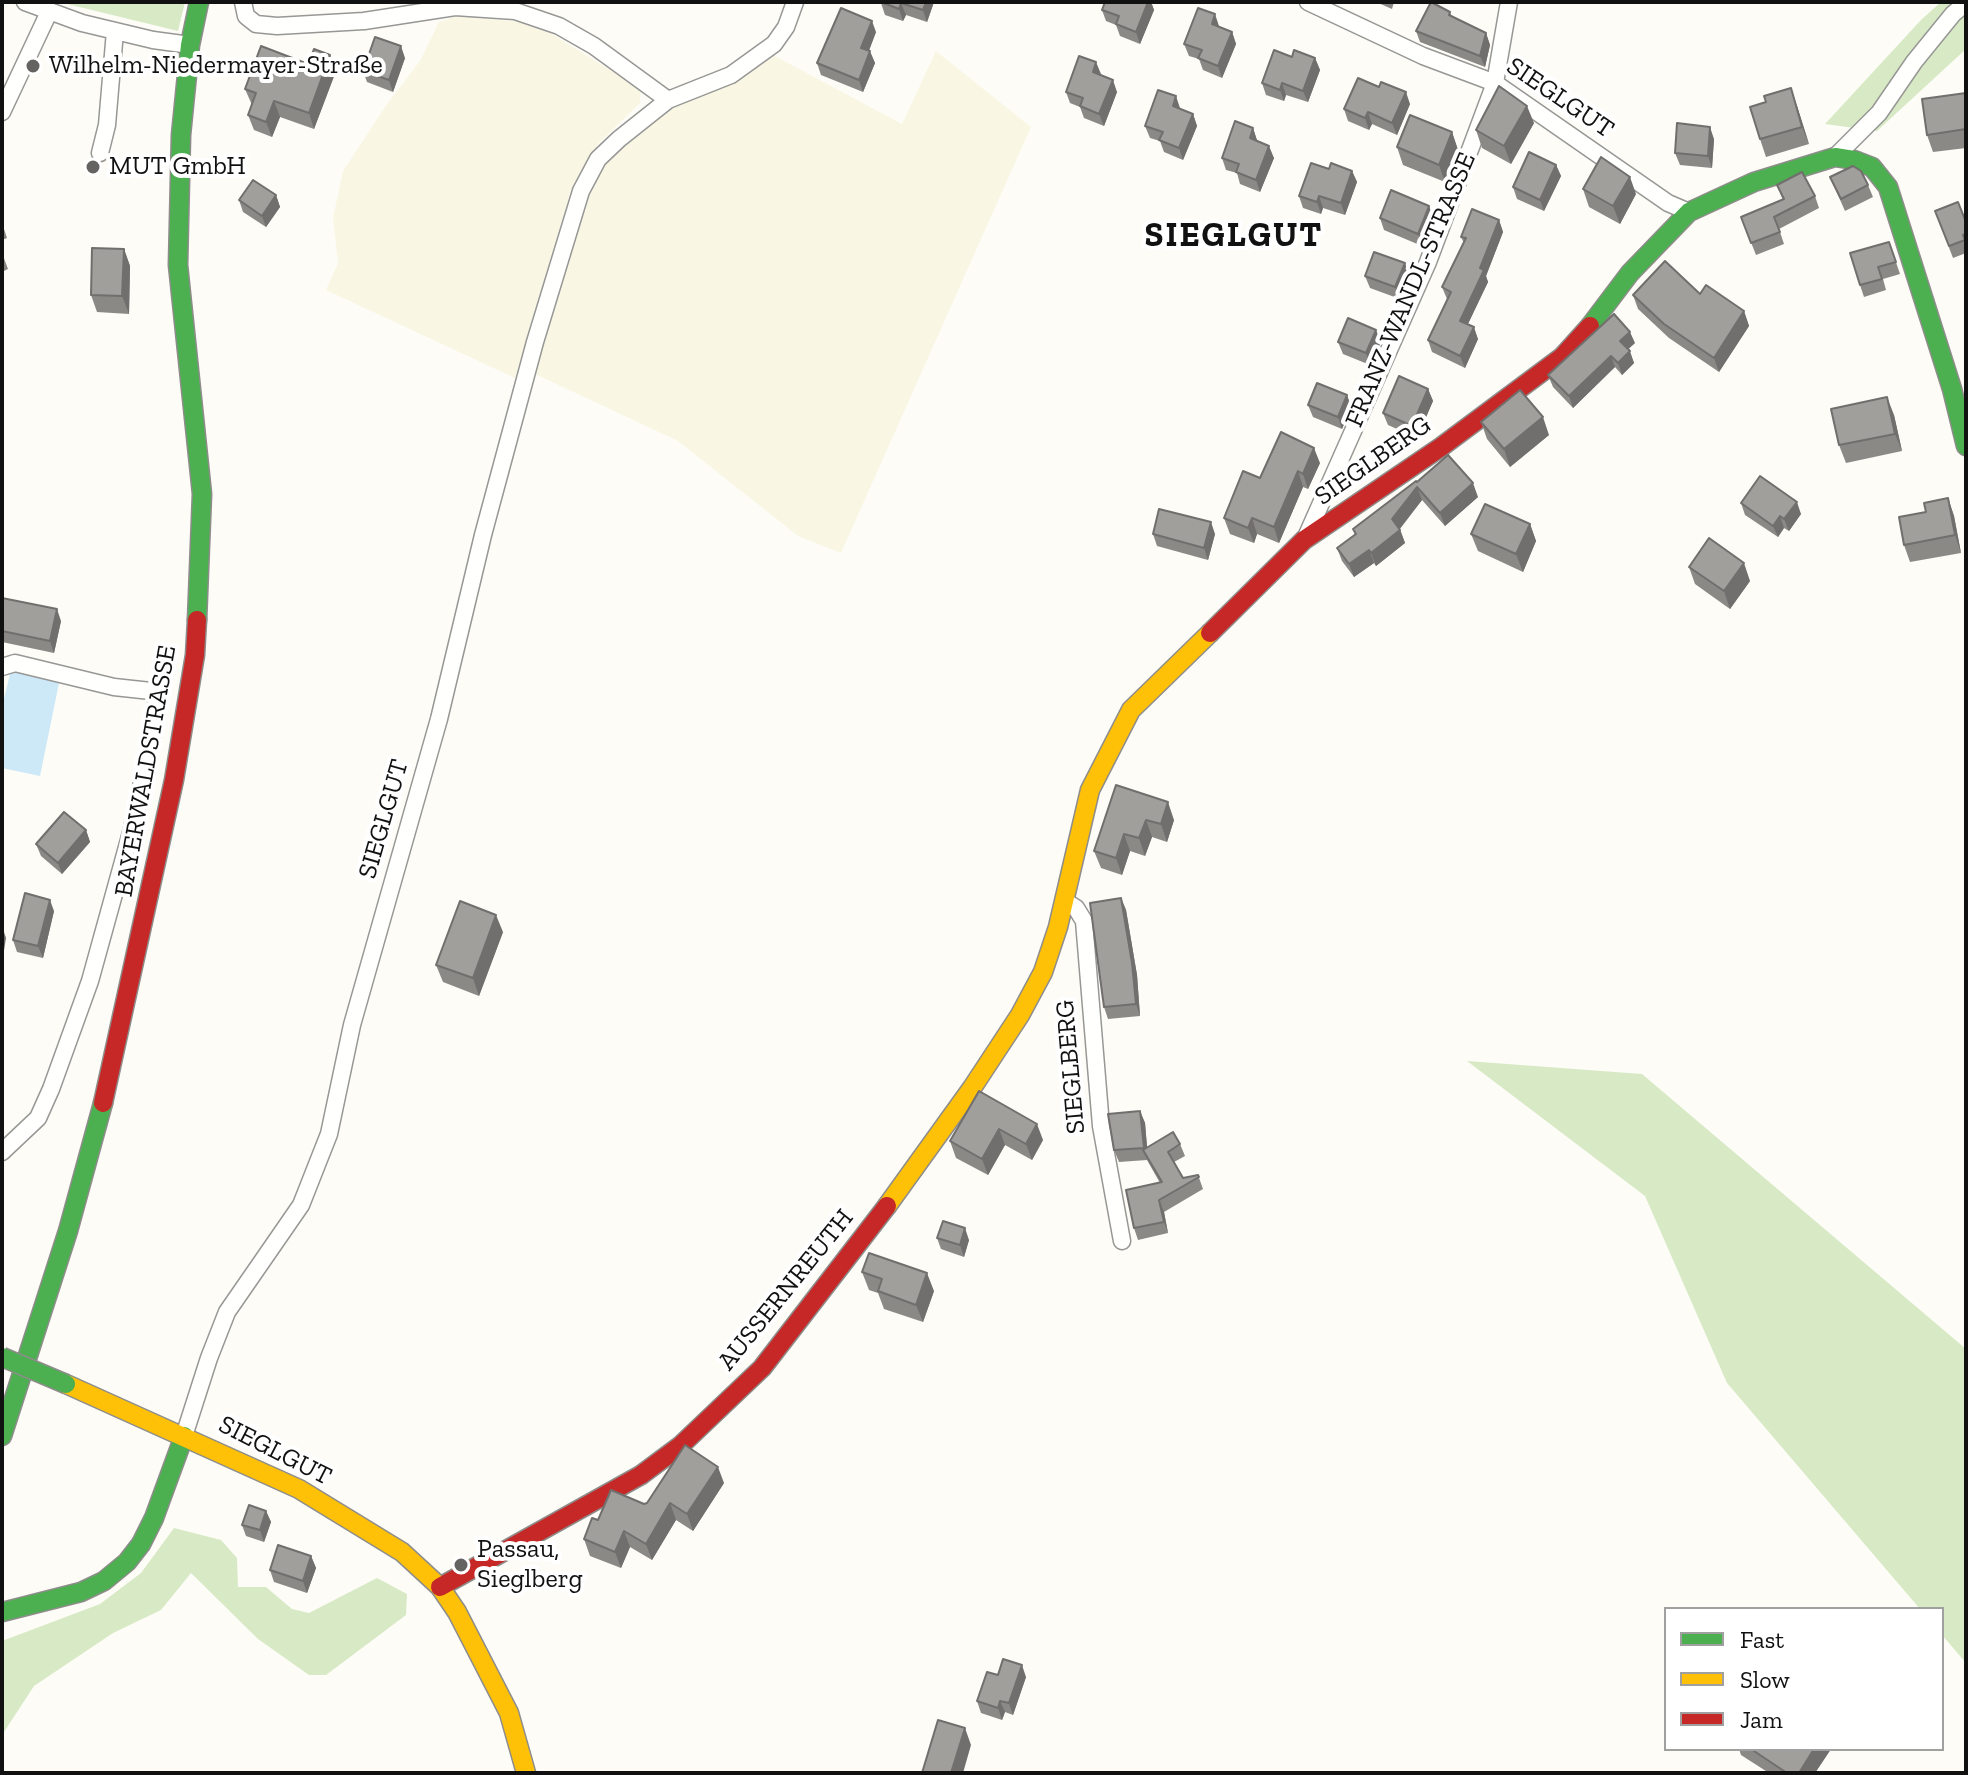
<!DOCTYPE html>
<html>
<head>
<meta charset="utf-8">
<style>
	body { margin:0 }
	#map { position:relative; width:1968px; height:1775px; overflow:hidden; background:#fdfcf7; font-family:"Zilla Slab",serif }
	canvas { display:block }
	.frame { position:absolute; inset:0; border:4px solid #111; pointer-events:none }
	.legend { position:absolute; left:1664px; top:1607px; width:280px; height:144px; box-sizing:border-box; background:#fff; border:2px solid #a0a0a0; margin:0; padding:10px 14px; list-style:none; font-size:24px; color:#111 }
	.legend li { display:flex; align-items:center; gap:16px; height:40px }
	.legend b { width:40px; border:2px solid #a0a0a0 }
</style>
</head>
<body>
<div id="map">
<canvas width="1968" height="1775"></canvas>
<div class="frame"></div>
<ul class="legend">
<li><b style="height:10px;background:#4caf50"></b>Fast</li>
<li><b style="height:10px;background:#ffc107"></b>Slow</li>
<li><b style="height:10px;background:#c62828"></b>Jam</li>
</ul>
</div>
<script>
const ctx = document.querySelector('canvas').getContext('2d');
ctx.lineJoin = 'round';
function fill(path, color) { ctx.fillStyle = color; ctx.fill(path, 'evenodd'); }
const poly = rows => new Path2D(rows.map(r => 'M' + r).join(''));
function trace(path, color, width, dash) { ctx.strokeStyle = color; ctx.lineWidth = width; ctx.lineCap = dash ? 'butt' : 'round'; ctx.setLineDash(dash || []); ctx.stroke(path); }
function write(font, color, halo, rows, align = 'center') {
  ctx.font = font + ' "Zilla Slab",serif'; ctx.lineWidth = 8; ctx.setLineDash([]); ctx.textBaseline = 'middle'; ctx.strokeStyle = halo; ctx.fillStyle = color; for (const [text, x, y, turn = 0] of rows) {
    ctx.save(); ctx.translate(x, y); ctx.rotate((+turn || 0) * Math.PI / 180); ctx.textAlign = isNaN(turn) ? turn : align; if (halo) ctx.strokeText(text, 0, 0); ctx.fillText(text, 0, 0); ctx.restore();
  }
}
fill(poly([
	[457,16,534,23,641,89,640,103,599,143,571,190,515,378,326,290,338,263,333,218,343,171,387,104,420,61,439,22],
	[936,51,1031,127,841,553,798,536,678,441,535,374,543,328,578,218,607,159,676,104,725,86,773,55,902,124]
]), '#f9f7e4');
fill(poly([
	[59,2,185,2,178,31],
	[1941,2,1966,2,1966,49,1877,131,1825,124,1921,20],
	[1467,1061,1642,1074,1966,1349,1966,1663,1942,1635,1942,1609,1920,1609,1727,1383,1645,1196],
	[174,1528,221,1540,237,1558,238,1587,266,1587,292,1609,309,1613,377,1578,407,1594,406,1615,326,1675,309,1675,258,1639,191,1573,161,1610,113,1633,34,1686,2,1735,2,1641,100,1604,141,1573]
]), '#d8eac5');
fill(poly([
	[11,670,59,683,40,776,2,768,2,707]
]), '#cde8f7');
const street = poly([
	[25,2,82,23,153,40,190,45],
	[243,2,246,16,256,24,277,26,364,21,455,7,515,11,559,26,594,46,668,100],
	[1308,2,1423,56,1495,83,1668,203,1689,212],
	[2,112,49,12],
	[100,153,107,125,115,31],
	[1835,157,1879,113,1914,62,1953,14,1966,3],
	[1306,537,1428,262,1495,83,1509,2],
	[2,667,15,663,114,687,151,691,159,703,132,829,90,981,51,1089,38,1118,2,1152],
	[1065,901,1076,908,1084,921,1101,1126,1122,1241],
	[184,1436,209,1358,227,1312,301,1205,329,1134,352,1025,439,719,483,535,535,342,581,191,598,159,619,139,668,100,731,75,774,44,786,27,795,2]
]);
const fast = poly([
	[1590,326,1630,273,1689,212,1754,182,1835,157,1854,160,1872,167,1888,187,1952,389,1966,446],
	[197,620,202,494,178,265,181,135,190,45,199,2],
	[2,1436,68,1231,103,1103],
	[2,1612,81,1592,104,1581,127,1562,141,1544,154,1518,184,1436]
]);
const slow = poly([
	[887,1206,972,1088,1020,1015,1043,972,1058,927,1090,790,1131,710,1210,633],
	[66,1384,299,1489,402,1552,440,1587,457,1612,509,1713,526,1773]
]);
const jam = poly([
	[1210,633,1304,540,1441,447,1562,357,1590,326],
	[103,1103,174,780,195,655,197,620],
	[440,1587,641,1475,680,1446,762,1368,887,1206]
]);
trace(street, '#979795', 19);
trace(fast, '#8e8d8b', 21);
trace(slow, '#8e8d8b', 21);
trace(jam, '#8e8d8b', 21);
trace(street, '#fffffe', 16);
trace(fast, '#4caf50', 18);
trace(slow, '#ffc107', 18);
trace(jam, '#c62828', 18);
const fastBridge = poly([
	[2,1357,66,1384]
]);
trace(fastBridge, '#8e8d8b', 21, []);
trace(fastBridge, '#4caf50', 18);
fill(poly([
	[934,2,927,22,906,15,903,21,885,15,881,3],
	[1105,2,1151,2,1154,10,1140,44,1120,36,1116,25,1106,21,1102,10],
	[1376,2,1394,2,1392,9],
	[1450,12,1452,17,1486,33,1490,45,1485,67,1420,42,1416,31],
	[1219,26,1219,27,1232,32,1236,44,1222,78,1203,70,1199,59,1189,56,1184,44],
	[876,32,869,51,875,63,863,92,821,75,817,63],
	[1292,57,1315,58,1320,70,1308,102,1286,95,1284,101,1266,95,1262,83],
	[405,58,393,92,367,82,363,71],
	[308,64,336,71,314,129,280,117,272,137,254,130,248,115,252,105,245,89],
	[1101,74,1117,92,1104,126,1084,118,1080,107,1070,103,1066,92],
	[1966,93,1966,148,1933,152,1927,135],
	[1766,102,1797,106,1809,144,1766,157,1760,139],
	[1410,104,1397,135,1372,124,1369,130,1348,121,1344,109],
	[1180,108,1180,109,1193,114,1197,126,1183,160,1164,152,1160,141,1150,138,1145,126],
	[1534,123,1511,164,1482,148,1476,130],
	[1253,128,1257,141,1274,158,1260,192,1240,184,1237,173,1226,170,1222,158],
	[1452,132,1458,150,1445,182,1403,165,1397,147],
	[1714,139,1712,168,1680,165,1675,153],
	[1556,165,1561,176,1544,211,1517,199,1513,187],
	[1329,169,1352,171,1357,182,1345,215,1323,208,1321,214,1303,208,1299,196],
	[1830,177,1868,185,1873,197,1845,211],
	[1777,185,1815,196,1819,208,1779,229,1784,244,1756,255,1741,217,1783,200],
	[1583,189,1636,194,1620,224,1589,207],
	[276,195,280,207,266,227,243,212,239,200],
	[1429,206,1433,217,1422,246,1384,230,1380,218],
	[1935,211,1966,222,1966,253,1953,258],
	[1499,220,1503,232,1486,276,1488,282,1468,324,1478,339,1465,368,1432,352,1428,340,1447,299,1442,287,1464,243,1461,237],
	[2,223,7,238,2,240],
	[1889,242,1900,274,1883,279,1886,290,1864,297,1860,285],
	[124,249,130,266,129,314,97,312,91,295],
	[2,253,8,269,2,272],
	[1409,275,1400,299,1370,288,1365,276],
	[1700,294,1744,311,1749,326,1719,372,1669,338,1638,309,1633,295],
	[1338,342,1381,342,1370,365,1343,354],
	[1635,343,1628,349,1634,363,1622,375,1615,367,1573,408,1553,387,1548,375],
	[1428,389,1433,401,1417,438,1388,425,1383,413],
	[1347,395,1351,407,1342,429,1313,417,1308,405],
	[1894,415,1902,451,1846,463,1839,445],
	[1481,422,1549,435,1510,467,1487,439],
	[1320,463,1308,489,1303,487,1279,543,1257,534,1254,543,1230,534,1224,518,1260,478],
	[1417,482,1478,497,1445,526,1422,500,1400,529,1405,543,1376,566,1374,563,1354,577,1342,561,1337,548,1355,535,1353,529],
	[1948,498,1954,516,1961,553,1910,562,1904,545,1926,512],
	[1741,503,1801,514,1789,531,1784,528,1778,537,1745,515],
	[1530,524,1536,541,1523,572,1478,551,1471,534],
	[1153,534,1215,534,1208,560,1157,546],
	[1689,567,1750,581,1730,609,1695,584],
	[2,598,61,621,54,653,2,642],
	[1116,785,1174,820,1167,842,1152,837,1145,856,1130,851,1122,875,1101,868,1094,851],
	[86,830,90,842,62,874,41,856,36,844],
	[1121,898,1126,910,1137,975,1140,1016,1108,1019,1104,1007],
	[54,911,43,958,17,952,13,940],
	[503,932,479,996,443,982,436,965],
	[979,1091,1043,1140,1032,1160,1005,1145,988,1175,956,1158,950,1141],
	[1140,1111,1145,1123,1147,1148,1180,1144,1185,1156,1174,1162,1183,1178,1198,1175,1203,1189,1164,1212,1168,1233,1138,1240,1134,1228,1160,1183,1147,1160,1119,1162,1114,1150],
	[937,1238,969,1240,964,1257,941,1249],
	[862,1272,934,1291,923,1322,884,1309,878,1293,869,1290],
	[724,1483,693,1531,676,1520,652,1560,630,1547,621,1568,590,1556,584,1539,598,1520,644,1504],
	[266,1511,271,1522,264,1542,246,1536,242,1525],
	[311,1556,316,1568,307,1593,274,1582,270,1570],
	[998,1675,1026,1677,1013,1715,1005,1712,1002,1720,981,1713,977,1701],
	[1739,1749,1831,1749,1815,1773,1769,1773,1741,1755]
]), '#8a8986');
fill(poly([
	[926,2,934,2,927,22,923,10],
	[1148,2,1151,2,1154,10,1140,44,1136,32],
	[901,3,906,15,903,21,899,9],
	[1215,14,1219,26,1216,36,1212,24],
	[872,21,876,32,865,60,861,48],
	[1232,32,1236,44,1222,78,1218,66],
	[1486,33,1490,45,1485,67,1480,56],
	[401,46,405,58,393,92,389,80],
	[870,51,875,63,863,92,859,80],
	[330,55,336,71,314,129,309,113],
	[1315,58,1320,70,1308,102,1303,91],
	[1096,62,1101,74,1098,84,1093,72],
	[1113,80,1117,92,1104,126,1099,114],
	[1282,83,1286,95,1284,101,1280,90],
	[1791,88,1797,106,1809,144,1802,127],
	[1406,92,1410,104,1397,135,1392,123],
	[1176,96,1180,108,1177,118,1173,106],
	[274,101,280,117,272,137,266,122],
	[1527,106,1534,123,1511,164,1504,146],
	[1368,112,1372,124,1369,130,1365,118],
	[1193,114,1197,126,1183,160,1179,148],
	[1710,127,1714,139,1712,168,1708,156],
	[1253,128,1257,140,1254,150,1250,138],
	[1452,132,1458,150,1445,182,1439,165],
	[1269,146,1274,158,1260,192,1256,180],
	[1556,165,1561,176,1544,211,1540,200],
	[1352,171,1357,182,1345,215,1341,203],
	[1630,177,1636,194,1620,224,1613,206],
	[276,195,280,207,266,227,262,216],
	[1319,196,1323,208,1321,214,1317,202],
	[1429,206,1433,217,1422,246,1418,234],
	[1499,220,1503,232,1486,276,1488,282,1464,332,1460,321],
	[124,249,130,266,129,314,122,296],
	[1405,263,1409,275,1400,299,1395,287],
	[1744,311,1749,326,1719,372,1714,358],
	[1474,327,1478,339,1465,368,1460,356],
	[1376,330,1381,342,1370,365,1366,353],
	[1630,332,1635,343,1624,353,1620,341],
	[1630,351,1634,363,1622,375,1618,363],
	[1611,356,1615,367,1573,408,1569,396],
	[1428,389,1433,401,1417,438,1412,426],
	[1347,395,1351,407,1342,429,1338,417],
	[1887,397,1894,415,1902,451,1895,434],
	[1543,417,1549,435,1510,467,1504,449],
	[1314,448,1320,463,1308,489,1303,474],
	[1298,471,1303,487,1279,543,1274,527],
	[1473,483,1478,497,1445,526,1440,513],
	[1417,487,1422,500,1397,532,1400,530,1405,543,1376,566,1371,553,1392,519],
	[1948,498,1954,516,1961,553,1955,535],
	[1797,502,1801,514,1789,531,1784,519],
	[1780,516,1784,528,1778,537,1773,526],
	[1252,518,1257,534,1254,543,1248,528],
	[1211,522,1215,534,1208,560,1204,548],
	[1530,524,1536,541,1523,572,1516,554],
	[1369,550,1374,563,1354,577,1349,564],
	[1744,563,1750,581,1730,609,1724,591],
	[57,609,61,621,54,653,50,641],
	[1168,802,1174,820,1167,842,1161,824],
	[1146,820,1152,837,1145,856,1139,838],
	[86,830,90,842,62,874,58,863],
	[1124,834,1130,851,1122,875,1116,858],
	[1121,898,1126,910,1137,975,1140,1016,1136,1004],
	[50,900,54,911,43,958,38,946],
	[496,915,503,932,479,996,473,978],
	[4,932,6,938,2,963,2,943],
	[1140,1111,1145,1123,1148,1157,1144,1148],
	[1037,1124,1043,1140,1032,1160,1026,1144],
	[999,1129,1005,1145,988,1175,982,1159],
	[1159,1200,1164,1212,1168,1233,1164,1222],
	[965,1228,969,1240,964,1257,960,1245],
	[927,1273,934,1291,923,1322,916,1305],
	[718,1467,724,1483,693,1531,687,1514],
	[670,1503,676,1520,652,1560,646,1544],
	[266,1511,271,1522,264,1542,260,1530],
	[624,1531,630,1547,621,1568,615,1552],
	[311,1556,316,1568,307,1593,303,1581],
	[1022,1665,1026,1677,1013,1715,1009,1703],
	[1000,1701,1005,1712,1002,1720,998,1708],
	[965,1728,971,1745,963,1773,951,1773],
	[1814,1749,1831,1749,1815,1773,1799,1773]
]), '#716f6d');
const building = poly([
	[881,2,926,2,923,10,901,3,899,9,881,2],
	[1105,2,1148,2,1136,32,1116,24,1119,16,1102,10,1105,2],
	[1431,2,1450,12,1449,15,1486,33,1480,56,1416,31,1431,2],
	[841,8,872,21,861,48,870,51,859,80,817,63,841,8],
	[1198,8,1215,14,1212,24,1232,32,1218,66,1198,58,1202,50,1184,44,1198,8],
	[375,37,401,46,389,80,363,71,375,37],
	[261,46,308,64,314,49,330,55,309,113,274,101,266,122,248,115,256,93,245,89,261,46],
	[1274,50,1292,57,1294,50,1315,58,1303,91,1282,83,1280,90,1262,83,1274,50],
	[1079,56,1096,62,1093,72,1113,80,1099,114,1080,106,1083,98,1066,92,1079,56],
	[1358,78,1379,87,1381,82,1406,92,1392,123,1368,112,1365,118,1344,109,1358,78],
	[1499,86,1527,106,1504,146,1476,130,1499,86],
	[1791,88,1802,127,1760,139,1750,107,1766,102,1764,96,1791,88],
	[1158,90,1176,96,1173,106,1193,114,1179,148,1159,140,1163,132,1145,126,1158,90],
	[1966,93,1966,129,1927,135,1922,99,1966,93],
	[1410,115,1452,132,1439,165,1397,147,1410,115],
	[1235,121,1253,128,1250,138,1269,146,1256,180,1236,172,1239,164,1222,158,1235,121],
	[1677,123,1710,127,1708,156,1675,153,1677,123],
	[1529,152,1556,165,1540,200,1513,187,1529,152],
	[1601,157,1630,177,1613,206,1583,189,1601,157],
	[1311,163,1329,169,1331,163,1352,171,1341,203,1319,196,1317,202,1299,196,1311,163],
	[1853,166,1861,171,1868,185,1841,199,1830,177,1853,166],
	[1802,172,1815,196,1774,217,1780,232,1751,243,1741,217,1784,199,1777,185,1802,172],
	[253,180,276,195,262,216,239,200,253,180],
	[1391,190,1429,206,1418,234,1380,218,1391,190],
	[1958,202,1966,222,1966,234,1963,235,1965,240,1949,246,1935,211,1958,202],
	[1472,209,1499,220,1480,268,1484,270,1460,321,1474,327,1460,356,1428,340,1451,292,1442,287,1466,238,1461,237,1472,209],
	[1889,242,1896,262,1878,267,1882,279,1860,285,1850,253,1889,242],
	[92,248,124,249,122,296,91,295,92,248],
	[1374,252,1405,263,1395,287,1365,276,1374,252],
	[1665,261,1700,294,1706,285,1744,311,1714,358,1664,324,1633,295,1665,261],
	[1614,314,1630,332,1620,341,1630,351,1618,363,1611,356,1569,396,1548,375,1614,314],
	[1348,318,1376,330,1366,353,1338,342,1348,318],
	[1399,376,1428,389,1412,426,1383,413,1399,376],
	[1317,383,1347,395,1338,417,1308,405,1317,383],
	[1520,390,1543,417,1504,449,1481,422,1520,390],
	[1887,397,1895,434,1839,445,1831,409,1887,397],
	[1281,432,1314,448,1303,474,1298,471,1274,527,1252,518,1248,528,1224,518,1243,471,1260,478,1281,432],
	[1448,455,1473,483,1440,513,1417,487,1392,519,1400,530,1371,553,1369,550,1349,564,1337,548,1356,534,1353,529,1416,481,1417,482,1448,455],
	[1760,476,1797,502,1784,519,1780,516,1773,526,1741,503,1760,476],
	[1948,498,1955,535,1904,545,1899,517,1926,512,1924,503,1948,498],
	[1485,504,1530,524,1516,554,1471,534,1485,504],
	[1159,509,1211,522,1204,548,1153,534,1159,509],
	[1709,538,1744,563,1724,591,1689,567,1709,538],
	[2,598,57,609,50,641,2,631,2,598],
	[1116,785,1168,802,1161,824,1146,820,1139,838,1124,834,1116,858,1094,851,1116,785],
	[64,812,86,830,58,863,36,844,64,812],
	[25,893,50,900,38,946,13,940,25,893],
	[1121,898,1132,963,1136,1004,1104,1007,1090,903,1121,898],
	[460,901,496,915,473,978,436,965,460,901],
	[979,1091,1037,1124,1026,1144,999,1129,982,1159,950,1141,979,1091],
	[1140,1111,1144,1148,1114,1150,1108,1114,1140,1111],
	[1173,1132,1180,1144,1168,1152,1183,1178,1198,1175,1199,1177,1159,1200,1164,1222,1134,1228,1126,1190,1162,1182,1143,1150,1173,1132],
	[943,1221,965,1228,960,1245,937,1238,943,1221],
	[869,1253,927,1273,916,1305,878,1291,882,1279,862,1272,869,1253],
	[685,1445,718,1467,687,1514,670,1503,646,1544,624,1531,615,1552,584,1539,592,1518,598,1520,611,1490,644,1504,647,1503,685,1445],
	[249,1505,266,1511,260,1530,242,1525,249,1505],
	[278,1545,311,1556,303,1581,270,1570,278,1545],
	[1003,1659,1022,1665,1009,1703,1000,1701,998,1708,977,1701,987,1672,998,1675,1003,1659],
	[938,1720,965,1728,951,1773,922,1773,938,1720],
	[1751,1749,1814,1749,1799,1773,1787,1773,1751,1749]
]);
fill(building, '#a19f9c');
trace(building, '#716f6d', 2);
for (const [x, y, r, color] of [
	[33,66,8,"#646362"],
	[93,167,8,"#646362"],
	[461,1565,8,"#646362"]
]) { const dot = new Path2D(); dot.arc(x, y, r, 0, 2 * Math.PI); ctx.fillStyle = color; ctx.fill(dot); trace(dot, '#fff', 3); }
write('26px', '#111', '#fff', [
	["Wilhelm-Niedermayer-Straße",49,66],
	["MUT GmbH",109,167],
	["Passau,",477,1550],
	["Sieglberg",477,1580]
], 'left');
write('26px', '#111', '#fff', [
	["SIEGLGUT",1560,98,34],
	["FRANZ-WANDL-STRASSE",1411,290,-67],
	["SIEGLBERG",1373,461,-35],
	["BAYERWALDSTRASSE",146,771,-80],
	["SIEGLGUT",384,819,-74],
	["SIEGLBERG",1071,1067,-95],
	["AUSSERNREUTH",786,1290,-51],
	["SIEGLGUT",275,1451,27]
]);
ctx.letterSpacing = '2px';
write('bold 34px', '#111', '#fff', [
	["SIEGLGUT",1234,236]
]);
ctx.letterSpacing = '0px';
</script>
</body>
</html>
